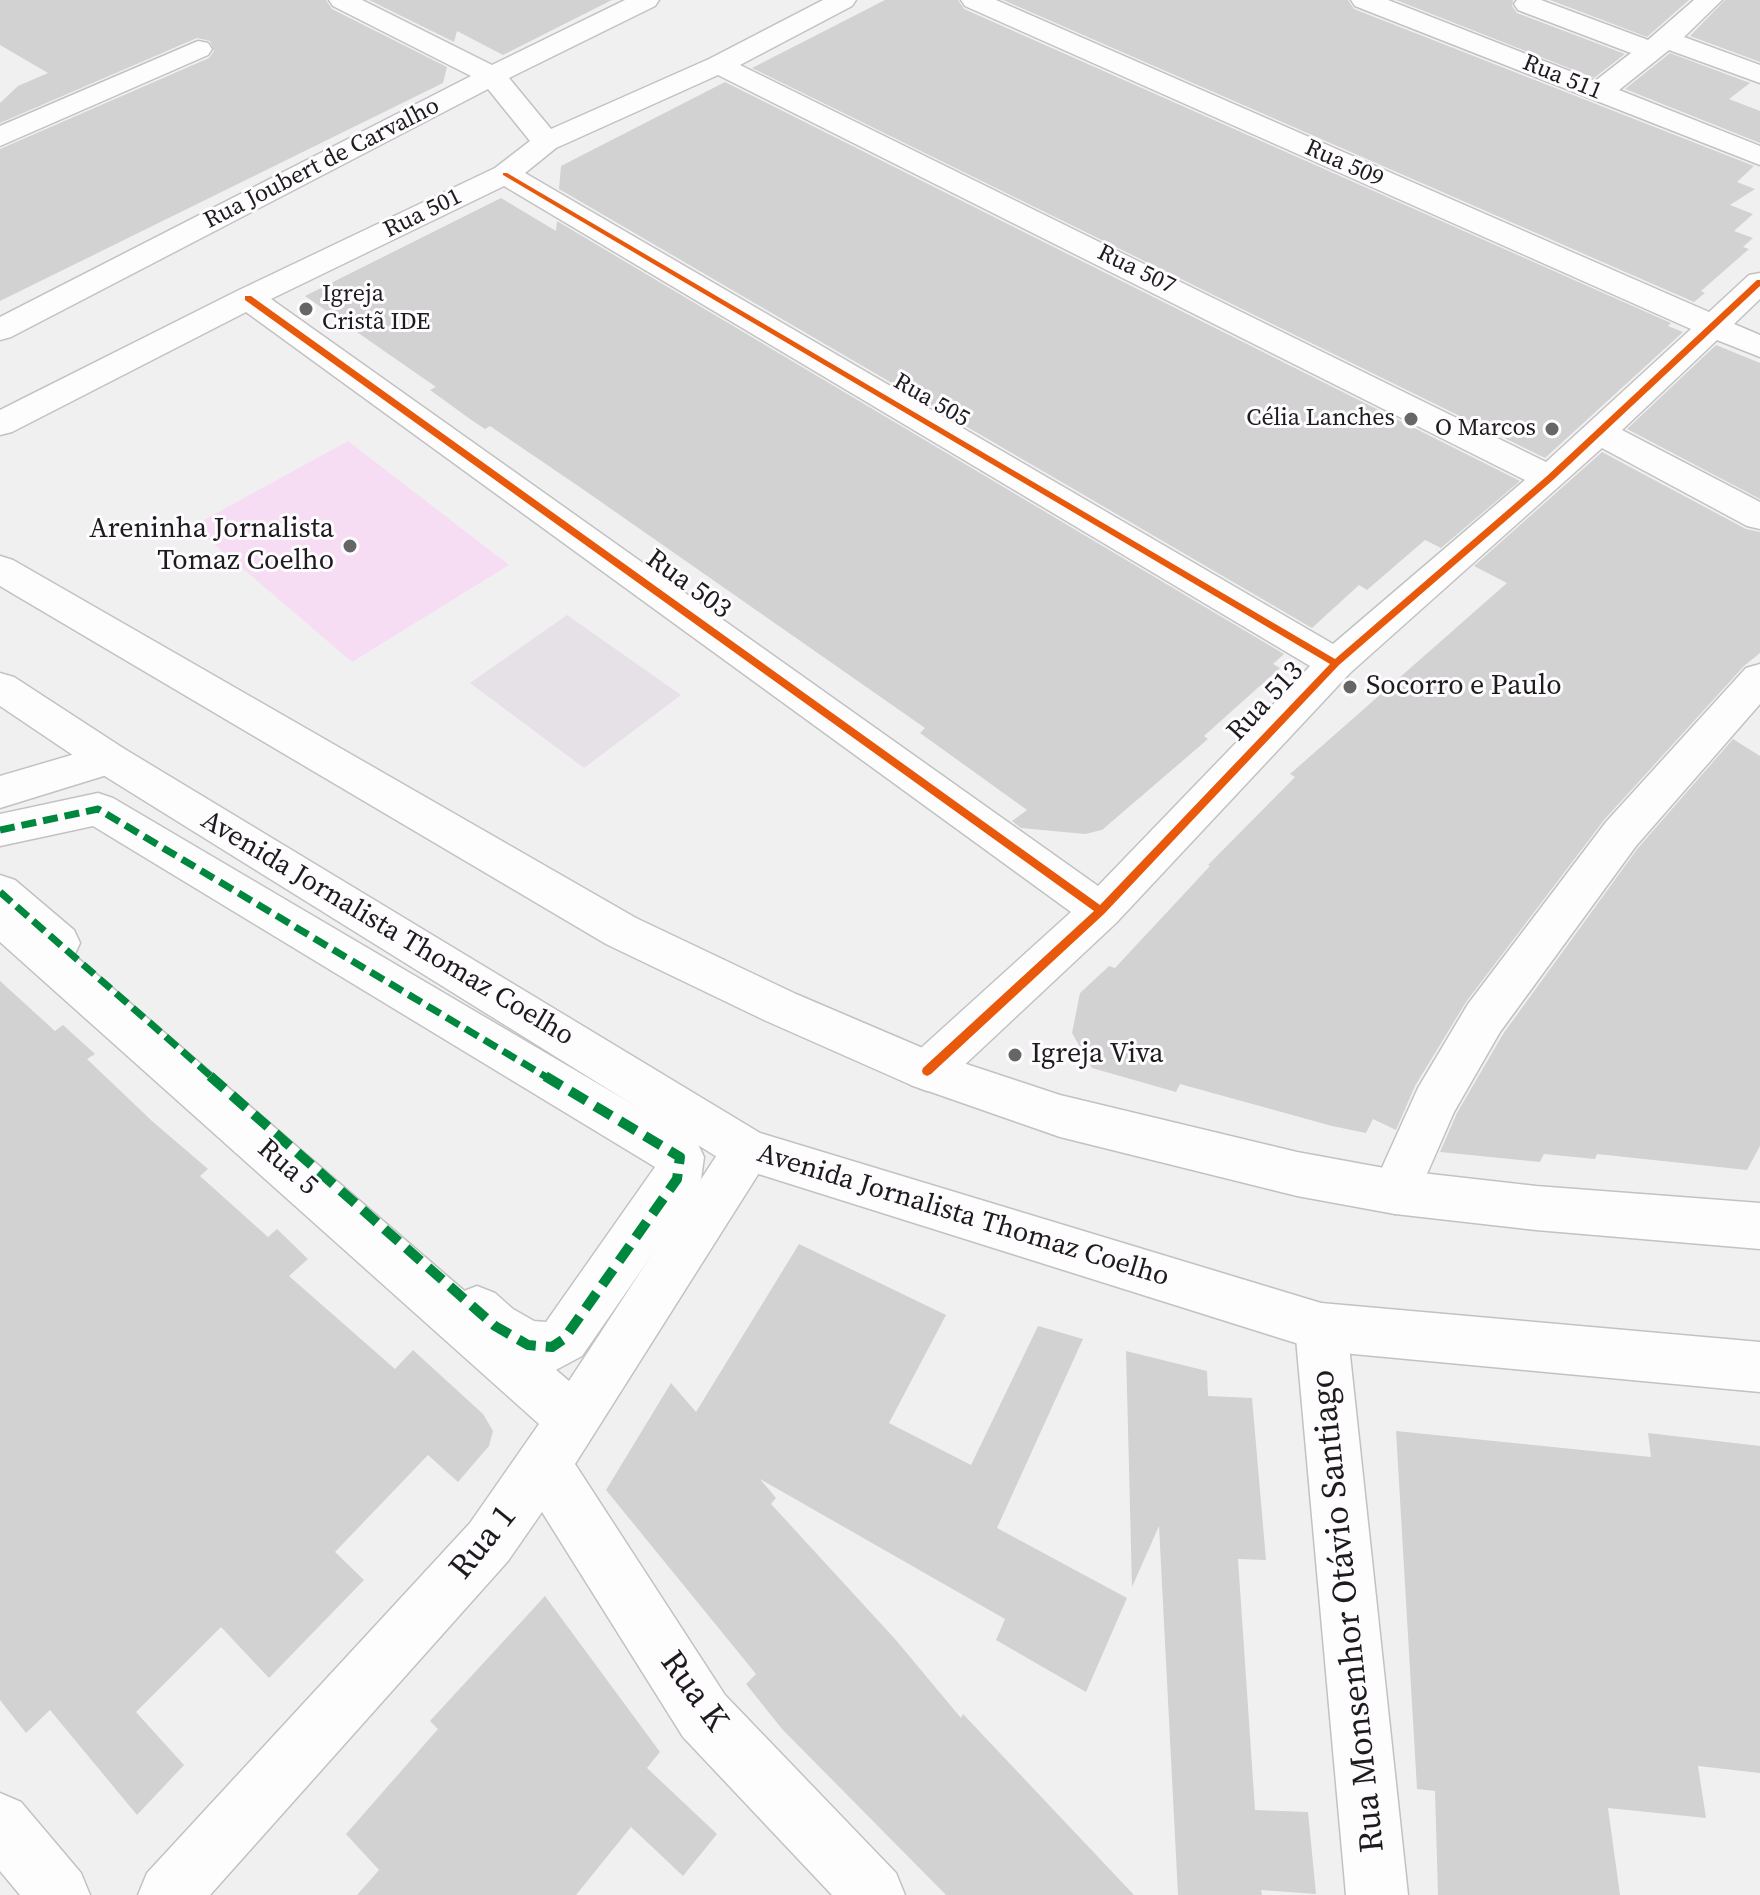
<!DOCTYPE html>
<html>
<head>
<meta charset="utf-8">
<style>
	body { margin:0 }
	canvas { display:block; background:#f1f0f1 }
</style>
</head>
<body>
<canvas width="1760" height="1895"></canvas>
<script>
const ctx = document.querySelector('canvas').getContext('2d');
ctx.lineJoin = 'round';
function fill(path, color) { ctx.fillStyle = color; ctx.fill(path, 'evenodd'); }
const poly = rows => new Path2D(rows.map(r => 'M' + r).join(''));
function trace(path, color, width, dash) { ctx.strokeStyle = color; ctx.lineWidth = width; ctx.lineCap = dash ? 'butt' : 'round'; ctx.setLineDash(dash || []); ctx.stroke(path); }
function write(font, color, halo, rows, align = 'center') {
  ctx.font = font + ' "Source Serif 4",serif'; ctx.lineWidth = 6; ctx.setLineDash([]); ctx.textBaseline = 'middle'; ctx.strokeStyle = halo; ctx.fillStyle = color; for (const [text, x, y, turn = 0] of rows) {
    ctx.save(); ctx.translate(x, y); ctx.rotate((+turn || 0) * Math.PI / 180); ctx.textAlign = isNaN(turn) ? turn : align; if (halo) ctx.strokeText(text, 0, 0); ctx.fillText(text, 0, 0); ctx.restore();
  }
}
fill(poly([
	[567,615,681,695,584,768,470,683]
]), '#e6e1e6');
fill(poly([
	[348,441,509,565,352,662,193,526]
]), '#f6ddf4');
fill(poly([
	[0,0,326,0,332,9,447,67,443,83,0,301,0,149,209,58,214,51,210,41,197,38,0,123,0,103,18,86,48,73,0,45],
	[369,0,612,0,503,55,457,31,454,42],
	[885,0,958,0,964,9,1671,323,1668,326,1683,332,1545,458,752,68],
	[1003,0,1348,0,1354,9,1754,166,1737,182,1755,189,1730,205,1753,214,1734,231,1753,238,1743,247,1749,249,1701,291,1705,293,1694,302],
	[1396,0,1513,0,1512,6,1517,13,1625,54,1594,78],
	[1550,0,1689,0,1647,37],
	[1725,0,1760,0,1760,62,1690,36],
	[1670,53,1750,83,1729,99,1760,111,1760,143,1625,89],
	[725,82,1520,481,1441,548,1425,540,1367,590,1359,585,1312,628,559,189,561,166],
	[501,198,556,231,557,221,1284,654,1273,664,1280,668,1204,736,1208,739,1102,830,1085,834,1021,828,1012,821,1027,810,920,733,925,728,584,490,490,426,485,429,470,419,430,390,436,387,305,296],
	[1716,345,1760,363,1760,499,1627,429],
	[1602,452,1746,529,1760,532,1760,653,1744,666,1604,820,1466,1002,1415,1086,1396,1130,1373,1119,1366,1133,1332,1126,1180,1084,1176,1092,1092,1068,1072,1033,1080,993,1109,966,1115,968,1210,866,1208,865,1295,777,1290,774,1507,583,1474,566],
	[1733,739,1760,756,1760,1146,1747,1170,1597,1154,1595,1159,1544,1154,1540,1162,1440,1152,1457,1113,1503,1034,1638,848],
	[0,981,55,1031,63,1025,95,1054,87,1059,152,1121,208,1169,200,1176,268,1237,277,1229,308,1259,289,1276,395,1369,413,1350,483,1414,493,1431,489,1446,458,1482,428,1455,335,1552,364,1580,269,1678,221,1627,136,1712,184,1765,137,1815,50,1710,26,1733,0,1700],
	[799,1244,946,1315,889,1423,971,1465,1038,1326,1083,1339,997,1528,1127,1598,1086,1692,996,1640,1005,1619,760,1479,776,1498,771,1504,895,1639,961,1718,963,1714,1134,1895,946,1895,782,1729,746,1684,756,1674,606,1490,671,1383,696,1412],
	[1126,1351,1207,1371,1208,1396,1252,1398,1266,1560,1238,1559,1255,1810,1308,1812,1316,1894,1261,1890,1262,1895,1178,1895,1159,1526,1132,1587],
	[1396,1431,1651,1457,1648,1433,1760,1446,1760,1773,1698,1766,1706,1818,1608,1808,1620,1895,1438,1895,1435,1791,1417,1789],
	[545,1596,660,1752,647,1768,717,1834,683,1876,631,1827,576,1895,357,1895,379,1870,346,1834,438,1729,430,1721]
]), '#d3d2d3');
const pedestrian = poly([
	[98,793,113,798,697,1142,704,1157,701,1179,694,1194,582,1356,552,1372,528,1370,477,1343,459,1327,452,1310,459,1293,477,1286,495,1293,513,1309,534,1321,546,1322,655,1167,93,826,0,846,0,814,98,793],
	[0,875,15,880,74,930,80,943,74,956,58,961,42,956,0,918,0,875]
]);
const minor = poly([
	[329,0,362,0,492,65,625,0,659,0,655,6,509,78,551,129,709,59,823,0,856,0,852,6,740,65,1546,462,1691,329,965,6,961,0,996,0,1709,312,1749,275,1760,273,1760,299,1734,324,1760,335,1760,357,1717,340,1622,430,1760,502,1760,529,1747,526,1602,448,1350,673,1116,923,943,1085,927,1091,911,1085,904,1071,911,1057,1071,912,246,312,12,432,0,435,0,410,237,291,495,168,530,141,488,89,11,337,0,340,0,317,471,76,333,6,329,0],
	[718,75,1525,480,1333,644,525,173,556,148,718,75],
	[504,186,1310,666,1098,886,271,299,504,186],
	[1351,0,1388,0,1595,81,1631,53,1518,10,1514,4,1517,0,1541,0,1648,40,1694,0,1722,0,1684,37,1760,65,1760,83,1669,50,1619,90,1760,146,1760,165,1355,6,1351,0],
	[198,41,208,43,212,49,208,55,0,146,0,126,198,41],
	[1760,664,1760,704,1636,846,1500,1032,1454,1112,1412,1208,1395,1214,1378,1208,1371,1192,1418,1088,1468,1004,1606,822,1746,668,1760,664],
	[109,744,123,748,129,759,123,770,0,808,0,776,109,744],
	[0,898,15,904,569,1381,730,1135,747,1129,764,1135,771,1150,764,1165,575,1464,725,1695,896,1873,905,1895,832,1895,683,1737,542,1512,508,1561,210,1895,138,1895,147,1873,470,1523,539,1424,0,942,0,898],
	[1321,1303,1339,1310,1347,1327,1408,1895,1346,1895,1295,1327,1303,1310,1321,1303],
	[0,1793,21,1802,81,1873,90,1895,20,1895,0,1871,0,1793]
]);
const primary = poly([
	[0,556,13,560,636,918,796,994,939,1055,1060,1095,1297,1152,1395,1170,1536,1186,1760,1203,1760,1249,1536,1230,1395,1214,1297,1196,1060,1137,911,1085,764,1020,606,944,0,586,0,556],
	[0,673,14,677,123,748,760,1133,1321,1303,1760,1342,1760,1392,1321,1351,730,1165,95,770,0,706,0,673]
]);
trace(pedestrian, '#c3c2c3', 3);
trace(minor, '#c3c2c3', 3);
trace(primary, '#c3c2c3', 3);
fill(pedestrian, '#fdfdfd');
fill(minor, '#fdfdfd');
fill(primary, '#fdfdfd');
trace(poly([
	[0,830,98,809,548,1078],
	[0,892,213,1078]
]), '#00873e', 7, [15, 7]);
trace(poly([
	[210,1076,495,1326,528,1345,552,1347,564,1339,677,1179,680,1157,545,1076]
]), '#00873e', 10, [19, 10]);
fill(poly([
	[503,173,507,173,1335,659,1547,476,1757,280,1760,280,1760,286,1553,480,1339,665,1104,914,931,1074,927,1076,923,1074,922,1071,923,1068,1094,911,245,300,245,296,251,296,1100,905,1330,664,503,175,503,173]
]), '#e8590c');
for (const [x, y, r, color] of [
	[306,309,8,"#676667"],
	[1411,419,8,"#676667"],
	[1552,429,8,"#676667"],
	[350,546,8,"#676667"],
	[1350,687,8,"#676667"],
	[1015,1055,8,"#676667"]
]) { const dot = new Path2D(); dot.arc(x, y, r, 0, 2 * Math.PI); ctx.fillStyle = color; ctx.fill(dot); trace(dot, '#fffcff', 3); }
write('24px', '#1d1c1d', '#fffcff', [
	["Rua 511",1562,78,22],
	["Rua Joubert de Carvalho",322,164,-27],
	["Rua 509",1344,164,24],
	["Rua 501",423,214,-26],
	["Rua 507",1136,270,26],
	["Rua 505",931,401,30]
]);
write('24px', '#1d1c1d', '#fffcff', [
	["Igreja",322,295,"left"],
	["Cristã IDE",322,323,"left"],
	["Célia Lanches",1395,419],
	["O Marcos",1536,429]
], 'right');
write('28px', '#1d1c1d', '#fffcff', [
	["Areninha Jornalista",334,530,"right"],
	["Tomaz Coelho",334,562,"right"],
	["Socorro e Paulo",1366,687],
	["Igreja Viva",1031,1055]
], 'left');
write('28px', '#1d1c1d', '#fffcff', [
	["Rua 503",688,585,36],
	["Rua 513",1266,702,-47],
	["Avenida Jornalista Thomaz Coelho",387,929,31],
	["Rua 5",287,1168,41],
	["Avenida Jornalista Thomaz Coelho",963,1216,17]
]);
write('34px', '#1d1c1d', '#fffcff', [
	["Rua 1",484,1543,-51],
	["Rua Monsenhor Otávio Santiago",1349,1611,-96],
	["Rua K",693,1692,54]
]);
</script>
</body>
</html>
